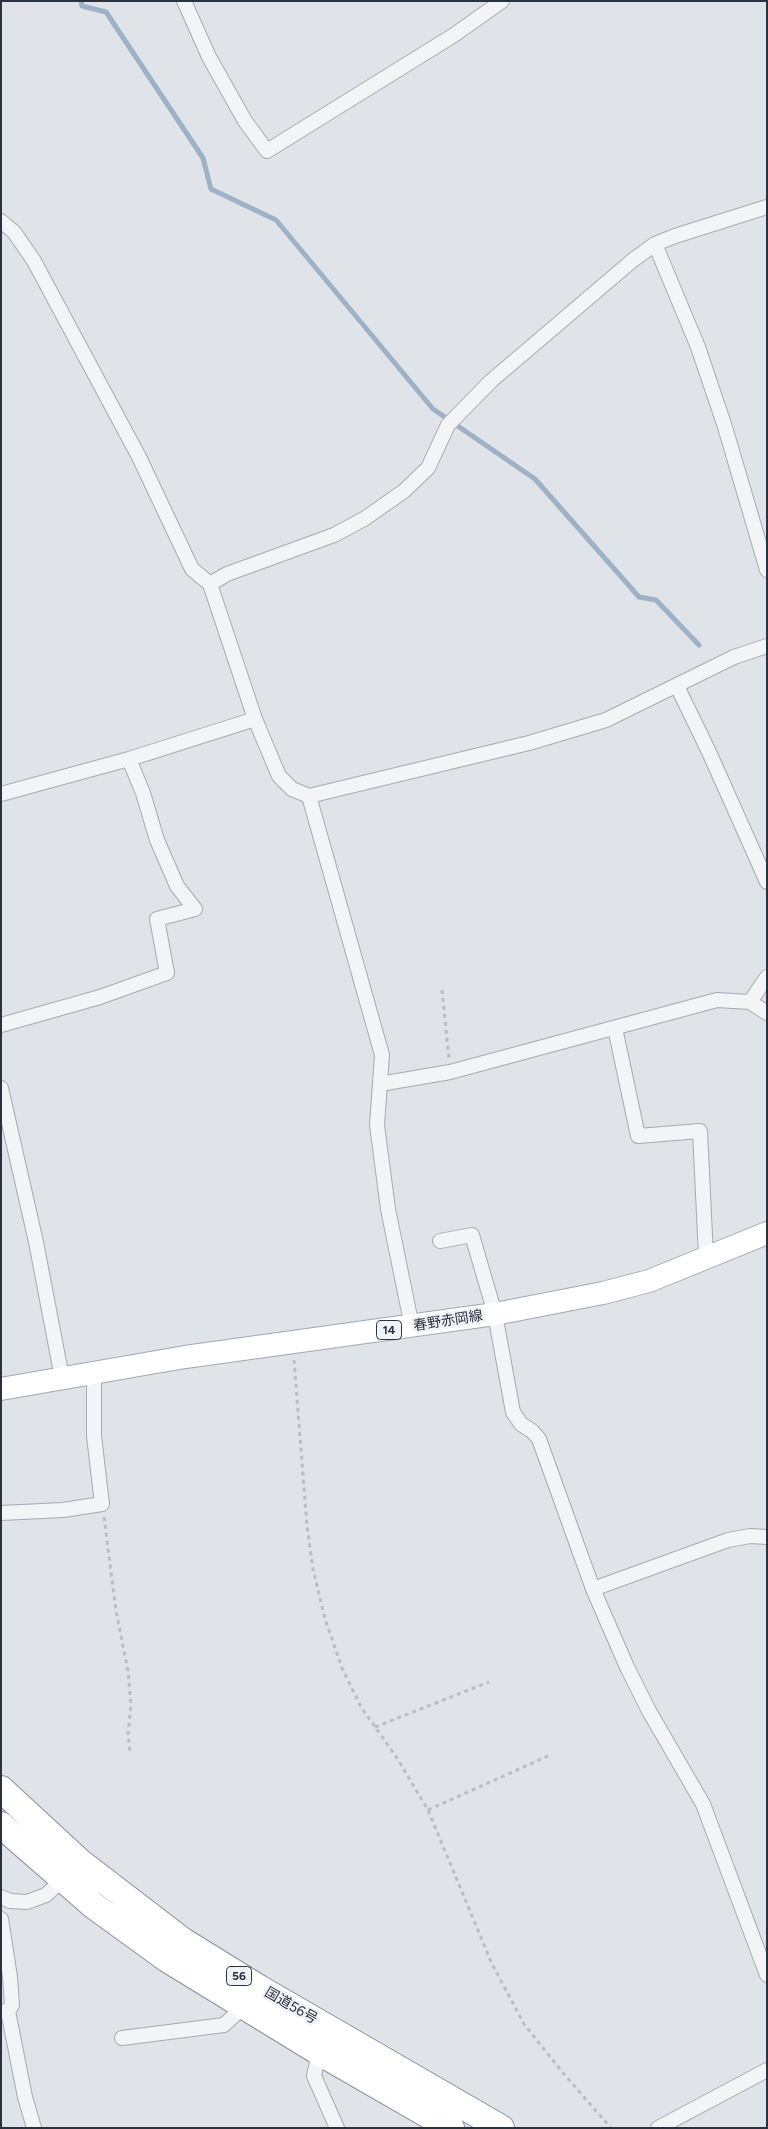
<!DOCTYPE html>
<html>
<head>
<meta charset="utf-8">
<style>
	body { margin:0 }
	#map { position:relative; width:768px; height:2129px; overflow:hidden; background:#e0e3e8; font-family:Figtree,sans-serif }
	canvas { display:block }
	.frame { position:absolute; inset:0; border:2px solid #29323e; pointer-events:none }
</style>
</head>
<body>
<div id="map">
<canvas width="768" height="2129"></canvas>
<div class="frame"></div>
</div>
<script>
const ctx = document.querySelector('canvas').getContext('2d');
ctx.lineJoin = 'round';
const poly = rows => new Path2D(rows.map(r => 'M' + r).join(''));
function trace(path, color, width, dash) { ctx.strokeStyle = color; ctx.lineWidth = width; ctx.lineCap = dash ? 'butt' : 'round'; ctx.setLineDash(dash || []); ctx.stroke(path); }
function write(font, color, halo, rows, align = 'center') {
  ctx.font = font + ' Figtree,"Noto Sans JP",sans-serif'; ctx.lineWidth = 5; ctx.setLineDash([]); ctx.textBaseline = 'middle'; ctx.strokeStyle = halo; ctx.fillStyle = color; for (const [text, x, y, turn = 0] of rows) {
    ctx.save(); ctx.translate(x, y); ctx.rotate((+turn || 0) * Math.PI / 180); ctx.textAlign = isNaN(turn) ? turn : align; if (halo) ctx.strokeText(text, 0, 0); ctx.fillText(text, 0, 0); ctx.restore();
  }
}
trace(poly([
	[81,1,82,6,106,12,203,158,211,189,276,220,433,409,535,479,639,597,656,600,699,645]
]), '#9db2c6', 5);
const street = poly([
	[184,1,209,57,245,121,267,151,454,35,502,1],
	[1,221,14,232,34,261,139,457,192,569,210,584,255,719,279,776,292,789,309,796,529,743,606,720,734,657,767,646],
	[655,244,698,347,725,427,767,570],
	[210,584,227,574,334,535,364,519,404,491,428,468,448,425,491,381,633,260,655,244,675,236,767,207],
	[677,686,709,752,767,882],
	[1,794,129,759,255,719],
	[309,796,382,1055,377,1125,388,1209,412,1327],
	[767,977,750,1002,767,1013],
	[1,1025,100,997,167,973,157,919,195,909,177,886,157,840,143,793,129,759],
	[615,1028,638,1136,700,1131,706,1257],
	[380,1084,450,1072,717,1000,750,1002],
	[1,1088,36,1242,62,1378],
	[440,1241,472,1235,495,1314,513,1412,521,1424,532,1431,539,1439,593,1589,728,1540,750,1536,767,1537],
	[1,1513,63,1510,102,1504,94,1436,94,1372],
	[593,1589,627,1667,649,1711,703,1804,767,1975],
	[1,1897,10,1901,27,1902,46,1895,66,1876],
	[1,1919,10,1977,12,2005,8,2011,1,2012],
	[8,2011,25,2097,34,2128],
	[122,2038,224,2025,244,2006],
	[319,2052,314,2076,337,2128],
	[658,2128,767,2070]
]);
const primary = poly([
	[1,1389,185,1357,495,1314,603,1293,649,1281,767,1233]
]);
const highway = poly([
	[1,1789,80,1862,183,1941,259,1988,501,2128],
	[1,1825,94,1906,167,1959,319,2052,451,2128]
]);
trace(street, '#a5aab2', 16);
trace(primary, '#a0a8b3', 24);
trace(highway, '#88919e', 28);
trace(poly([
	[442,990,449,1059],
	[294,1360,307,1526,313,1569,325,1619,342,1668,361,1707,397,1758,428,1810,492,1964,524,2024,563,2073,611,2128],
	[104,1517,116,1611,128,1671,131,1705,128,1734,130,1753],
	[375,1727,489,1682],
	[428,1810,548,1756]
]), '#babec2', 3, [4, 4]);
trace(street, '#f2f4f6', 14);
trace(primary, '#fff', 22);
trace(highway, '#fff', 26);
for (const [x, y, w] of [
	[389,1330,25],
	[239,1976,25]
]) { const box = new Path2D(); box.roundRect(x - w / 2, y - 9.5, w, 19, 4); ctx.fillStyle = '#eff2f6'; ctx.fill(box); trace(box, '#29323e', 1); }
write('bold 12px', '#29323e', null, [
	["14",389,1330],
	["56",239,1976]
]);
write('14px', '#29323e', '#eff2f6', [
	["春野赤岡線",448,1321,-9],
	["国道56号",291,2006,30]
]);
</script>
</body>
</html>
